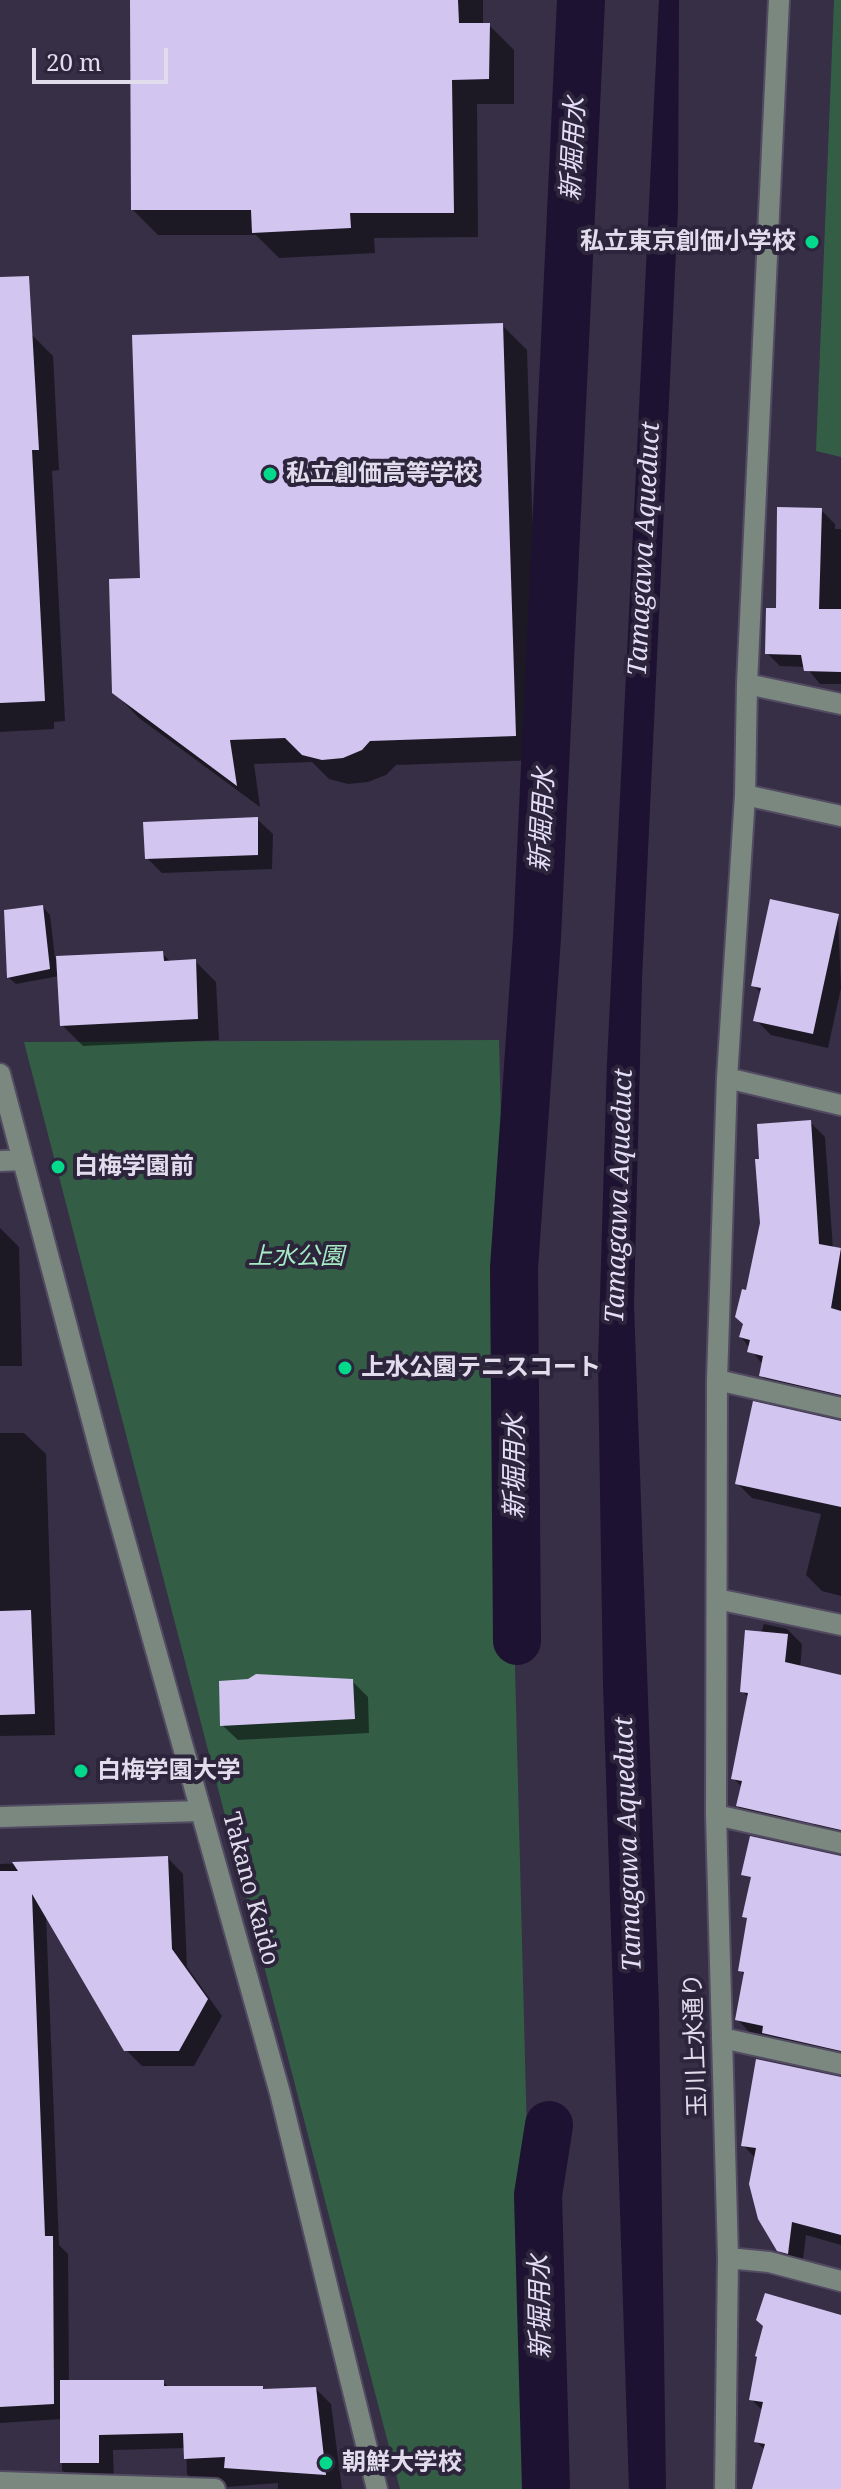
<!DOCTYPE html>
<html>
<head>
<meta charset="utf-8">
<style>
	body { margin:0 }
	#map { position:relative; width:841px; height:2489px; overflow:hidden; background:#362f46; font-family:"Noto Serif",serif }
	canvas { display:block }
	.scale { position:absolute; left:32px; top:48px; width:136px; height:36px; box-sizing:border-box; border:4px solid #e2dded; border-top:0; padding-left:10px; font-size:24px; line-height:28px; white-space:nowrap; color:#e2dded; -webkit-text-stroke:6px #2c253c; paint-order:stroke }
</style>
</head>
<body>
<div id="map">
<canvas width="841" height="2489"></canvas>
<div class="scale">20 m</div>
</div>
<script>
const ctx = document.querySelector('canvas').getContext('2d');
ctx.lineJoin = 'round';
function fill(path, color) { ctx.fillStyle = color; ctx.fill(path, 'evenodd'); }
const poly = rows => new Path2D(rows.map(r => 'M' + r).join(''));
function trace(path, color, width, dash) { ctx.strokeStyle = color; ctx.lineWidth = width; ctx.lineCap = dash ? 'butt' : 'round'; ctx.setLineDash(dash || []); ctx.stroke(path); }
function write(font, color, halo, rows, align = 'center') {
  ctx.font = font + ' "Noto Serif","Noto Sans JP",serif'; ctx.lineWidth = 8; ctx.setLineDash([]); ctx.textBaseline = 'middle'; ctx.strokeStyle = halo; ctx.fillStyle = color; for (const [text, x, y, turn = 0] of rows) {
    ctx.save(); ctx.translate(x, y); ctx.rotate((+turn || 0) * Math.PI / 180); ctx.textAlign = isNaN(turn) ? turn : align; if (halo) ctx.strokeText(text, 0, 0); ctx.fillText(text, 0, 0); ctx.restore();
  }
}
fill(poly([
	[834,0,841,0,841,457,816,451],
	[499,1040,536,2489,400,2489,24,1042]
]), '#345d46');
fill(poly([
	[659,0,679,0,678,208,642,979,634,1305,659,2009,666,2489,629,2489,603,1683,598,1362,607,1063]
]), '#1d1231');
fill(poly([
	[132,0,483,0,483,25,489,25,514,50,514,104,477,104,478,237,374,238,375,253,279,258,256,235,158,235,133,210],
	[502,325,527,350,540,760,396,765,386,775,368,782,348,784,329,779,312,762,254,764,260,807,139,718,114,692,142,580],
	[32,335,53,356,59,470,52,471,65,721,54,722,54,729,0,732,0,337],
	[821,510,835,524,835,529,841,529,841,684,820,684,806,667,780,666,767,653,777,610],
	[257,819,273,834,272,869,162,873,147,858],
	[43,907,50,915,55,958,162,953,172,963,195,961,216,982,219,1040,83,1046,62,1025,59,976,16,984,8,977],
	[838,916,841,988,828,1048,771,1035,756,1020,761,993,753,985],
	[810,1122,825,1137,833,1249,841,1250,841,1405,776,1391,761,1375,763,1365,741,1337,748,1293],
	[0,1228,19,1247,22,1366,0,1366],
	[841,1422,841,1596,822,1591,806,1575,821,1514,752,1498,737,1483],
	[0,1433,24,1433,46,1454,55,1735,0,1736],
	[764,1624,787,1629,802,1644,788,1828,754,1821,738,1806,742,1787,733,1778,749,1698,742,1691],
	[352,1681,368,1697,369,1733,238,1740,222,1725],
	[841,1703,841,1840,826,1837,812,1822],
	[168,1858,183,1874,187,1967,222,2016,194,2066,142,2066,126,2050,46,1915,59,2245,68,2254,69,2382,163,2382,170,2388,263,2388,266,2391,316,2389,331,2404,342,2489,278,2489,278,2483,201,2489,187,2474,186,2448,113,2450,114,2487,78,2486,62,2470,62,2419,0,2423,0,1864],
	[841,1858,841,2061,778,2047,769,2038,751,2034,737,2019,745,1976,740,1970,749,1921,744,1916],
	[841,2109,841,2245,806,2235,802,2267,794,2265,779,2250,756,2159,743,2145],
	[841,2317,841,2489,756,2489,765,2450,756,2441,763,2411,751,2399]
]), '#0007');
trace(poly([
	[517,1641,514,1268,537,937,581,0],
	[546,2489,538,2195,549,2125]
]), '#1d1231', 48);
fill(poly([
	[130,0,458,0,459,23,490,23,489,79,452,80,454,213,350,213,351,228,252,233,251,210,131,210],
	[29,276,39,450,32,450,45,701,0,703,0,277],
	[503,323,516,736,370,741,362,750,343,758,322,760,302,755,285,738,230,740,237,786,112,693,109,579,140,578,132,335],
	[777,507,822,508,819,609,841,609,841,672,804,671,801,655,765,654,766,608,776,608],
	[258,817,258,855,145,859,143,822],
	[770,899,839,914,813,1034,753,1021,761,988,751,986],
	[43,905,50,969,7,978,4,910],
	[163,951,164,961,196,959,198,1019,60,1026,56,956],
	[811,1120,819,1244,841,1248,831,1308,841,1311,841,1395,759,1376,763,1356,747,1352,750,1340,739,1337,743,1324,735,1317,742,1289,746,1290,760,1223,755,1159,759,1159,757,1124],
	[753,1401,841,1421,841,1507,735,1484],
	[31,1610,35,1714,0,1715,0,1611],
	[745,1630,788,1634,785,1662,841,1675,841,1830,736,1806,742,1781,731,1779,748,1693,740,1692],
	[256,1674,353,1679,355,1719,220,1726,219,1681,248,1679],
	[750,1836,841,1856,841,2051,762,2033,763,2026,735,2020,744,1972,738,1971,747,1918,742,1917,751,1877,741,1875],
	[168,1856,172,1949,208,1999,179,2051,124,2051,32,1894,45,2236,53,2236,54,2404,0,2407,0,1871,18,1871,12,1862],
	[756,2059,841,2077,841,2235,792,2222,788,2254,777,2251,758,2219,749,2184,756,2148,741,2146],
	[765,2293,841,2315,841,2489,752,2489,765,2444,754,2442,763,2402,749,2400,757,2357,755,2356,763,2326,756,2320],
	[60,2380,164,2380,164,2386,263,2386,263,2389,316,2387,326,2475,224,2468,225,2457,184,2459,183,2433,99,2435,99,2463,60,2463]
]), '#d2c5f0');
const minor = poly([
	[747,684,841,704],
	[745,795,841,816],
	[0,1074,102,1458,280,2093,377,2489],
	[727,1078,841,1105],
	[0,1161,22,1160],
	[717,1380,841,1408],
	[717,1599,841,1625],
	[716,1815,841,1843],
	[0,1817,201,1811],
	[722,2038,841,2064],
	[728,2258,769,2262,841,2281],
	[0,2482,215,2489],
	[725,2489,728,2258,716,1815,717,1380,727,1078,745,795,747,684,779,0]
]);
trace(minor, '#524b61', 24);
trace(minor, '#7b8880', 20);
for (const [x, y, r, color] of [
	[812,242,8,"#03d98b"],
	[270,474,8,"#03d98b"],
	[58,1167,8,"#03d98b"],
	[345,1368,8,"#03d98b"],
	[81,1771,8,"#03d98b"],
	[326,2463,8,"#03d98b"]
]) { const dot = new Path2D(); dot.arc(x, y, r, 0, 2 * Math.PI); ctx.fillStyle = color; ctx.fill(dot); trace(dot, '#2c253c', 3); }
write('bold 24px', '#e2dded', '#2c253c', [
	["私立東京創価小学校",796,242,"right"],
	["私立創価高等学校",286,474],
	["白梅学園前",74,1167],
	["上水公園テニスコート",361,1368],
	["白梅学園大学",97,1771],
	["朝鮮大学校",342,2463]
], 'left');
write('italic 24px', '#a5ecc3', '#2c253c', [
	["上水公園",296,1257]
]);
write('24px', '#e2dded', '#2c253c', [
	["Takano Kaido",250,1889,75],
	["玉川上水通り",696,2045,-92]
]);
write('italic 26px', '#e5def8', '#2c253c', [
	["新堀用水",574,149,-87],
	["Tamagawa Aqueduct",645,549,-87],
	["新堀用水",543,820,-87],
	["Tamagawa Aqueduct",620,1196,-88],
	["新堀用水",516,1467,-90],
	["Tamagawa Aqueduct",629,1844,-92],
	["新堀用水",541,2307,-91]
]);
</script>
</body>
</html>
